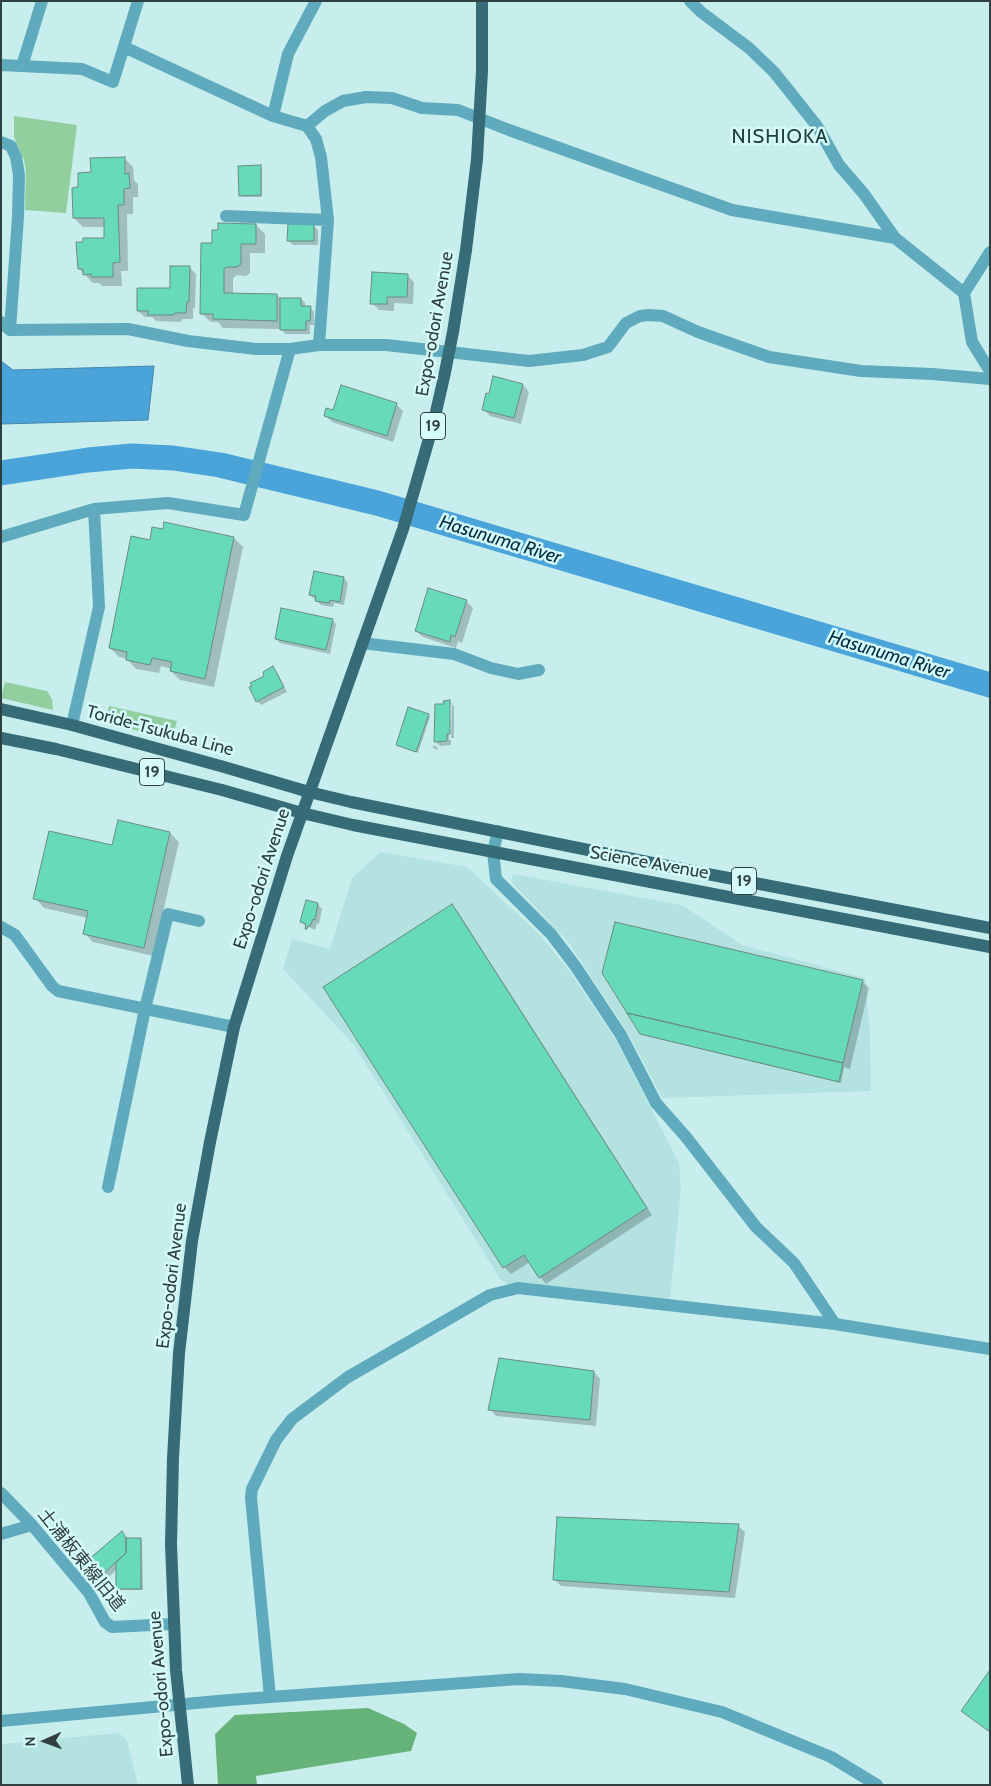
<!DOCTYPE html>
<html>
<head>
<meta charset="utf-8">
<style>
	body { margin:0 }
	#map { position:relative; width:991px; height:1786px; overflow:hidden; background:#c7eeed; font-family:Cabin,sans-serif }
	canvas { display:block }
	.frame { position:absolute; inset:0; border:2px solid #303f3f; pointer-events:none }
	.north { position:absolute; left:20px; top:1716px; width:50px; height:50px; -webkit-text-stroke:4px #d4fbfa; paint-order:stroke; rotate:268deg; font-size:14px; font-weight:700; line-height:20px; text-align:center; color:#303f3f }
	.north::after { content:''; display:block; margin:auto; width:18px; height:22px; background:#303f3f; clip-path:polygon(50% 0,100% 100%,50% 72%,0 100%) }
</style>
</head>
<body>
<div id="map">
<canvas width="991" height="1786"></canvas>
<div class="frame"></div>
<div class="north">N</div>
</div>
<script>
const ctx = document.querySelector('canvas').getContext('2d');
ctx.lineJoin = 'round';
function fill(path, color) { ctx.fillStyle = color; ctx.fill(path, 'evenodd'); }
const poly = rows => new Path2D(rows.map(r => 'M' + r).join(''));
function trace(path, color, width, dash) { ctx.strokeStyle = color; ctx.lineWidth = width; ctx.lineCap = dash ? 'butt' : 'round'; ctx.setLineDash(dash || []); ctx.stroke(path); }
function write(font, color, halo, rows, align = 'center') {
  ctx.font = font + ' Cabin,"Noto Sans JP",sans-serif'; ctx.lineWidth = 5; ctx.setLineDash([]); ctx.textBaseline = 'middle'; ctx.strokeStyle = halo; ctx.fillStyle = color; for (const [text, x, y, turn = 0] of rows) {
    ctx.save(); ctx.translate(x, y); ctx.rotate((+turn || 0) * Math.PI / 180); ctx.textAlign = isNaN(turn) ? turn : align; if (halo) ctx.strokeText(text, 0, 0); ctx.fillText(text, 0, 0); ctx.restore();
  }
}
fill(poly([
	[381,852,467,867,540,935,571,973,616,1040,679,1163,681,1189,670,1299,507,1284,501,1280,354,1045,283,969,292,939,330,949,352,878],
	[513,874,682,905,742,945,865,978,870,1032,871,1091,662,1098,630,1036,569,943,511,882],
	[119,1733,127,1740,138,1785,1,1785,1,1744]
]), '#b3e2e1');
fill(poly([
	[14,116,77,125,66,213,25,210,26,172,24,160,14,137],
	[5,682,47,691,52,699,53,710,1,698],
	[109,706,177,721,172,739,105,723]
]), '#91cf9f');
fill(poly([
	[368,1708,404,1724,417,1733,411,1751,256,1776,257,1785,218,1785,215,1734,235,1715]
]), '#65b379');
const water = poly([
	[1,361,13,370,154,366,148,420,1,424,1,361]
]);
fill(water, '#4aa4d9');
trace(water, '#4286ab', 1);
fill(poly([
	[124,158,133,167,134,180,138,184,138,197,133,197,133,214,127,214,128,271,121,271,122,286,102,286,99,283,93,283,79,269,105,239,105,227,83,227,74,218,80,189,92,174],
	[260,167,262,168,262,197,242,197,240,195],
	[256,225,265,234,265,253,250,253,250,273,246,276,237,275,233,278,233,294,277,295,281,299,301,299,305,303,305,307,310,308,314,312,314,325,310,325,310,334,285,334,281,329,223,328,218,322,211,322,201,313,213,244],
	[313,225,318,230,318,245,293,245,289,241],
	[189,267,196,274,195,308,193,308,193,319,182,319,181,322,156,321,152,317,145,317,138,311,171,289],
	[407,275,414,282,413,304,394,303,394,311,379,310,372,303],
	[494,378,523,385,529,392,521,424,490,416,483,409,490,395],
	[396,404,403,411,393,442,332,422,325,415,334,412],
	[164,531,234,538,243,547,214,687,180,680,171,671,172,669,161,666,159,673,136,669,127,659,119,657,110,648,151,542],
	[344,578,348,583,344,605,334,603,333,607,321,605,310,595],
	[466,601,473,608,462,643,458,641,456,648,423,637,416,631],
	[332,620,336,624,330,654,280,643,276,639],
	[273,668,277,672,287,692,261,705,257,701,266,676],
	[450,702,454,706,454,738,451,738,452,704,449,704,449,740,451,740,451,745,440,746,435,741],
	[428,715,430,717,418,753,397,745],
	[433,745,437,747,438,750,433,748],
	[170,833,179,842,153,956,93,942,84,933,88,918,44,908,35,898,113,847],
	[307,901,318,904,322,909,319,924,317,923,315,930,306,926,301,922],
	[452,905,458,912,652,1215,546,1284,540,1277,530,1262,511,1274,504,1267],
	[862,981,869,988,850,1069,844,1067,841,1083,643,1035,641,1033],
	[594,1372,600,1379,596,1426,496,1416,490,1409],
	[738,1526,745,1532,735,1598,561,1586,554,1579],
	[122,1533,128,1539,140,1539,142,1541,143,1590,119,1590,117,1589,117,1569,107,1579,102,1574]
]), '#0003');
trace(poly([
	[1,473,88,460,132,456,173,458,220,465,377,503,990,685]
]), '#4aa4d9', 25);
const building = poly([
	[125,157,125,174,129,173,130,188,124,189,124,205,118,205,120,262,113,263,113,277,91,277,91,274,83,275,83,269,78,269,76,242,83,242,83,238,104,238,104,218,73,218,72,188,78,187,78,173,91,172,90,158,125,157],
	[261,165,261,195,239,196,238,166,261,165],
	[218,223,256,224,256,244,241,244,241,264,237,267,227,267,224,269,224,293,277,294,277,321,213,319,213,314,200,314,201,243,212,243,212,230,218,230,218,223],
	[288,224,314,224,314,241,287,241,288,224],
	[170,266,190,266,189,302,187,302,186,313,175,313,174,315,148,315,148,311,137,311,137,288,170,288,170,266],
	[372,272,408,274,407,297,387,297,387,304,370,304,372,272],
	[280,298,301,298,301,306,311,306,310,321,306,321,306,330,280,330,280,298],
	[493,376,523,384,514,418,482,410,486,393,489,394,493,376],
	[341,385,397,403,387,436,324,416,326,408,333,410,341,385],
	[164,522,234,537,205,679,170,671,172,662,152,658,150,665,126,660,127,652,109,648,131,536,150,540,152,527,163,529,164,522],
	[314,571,344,577,340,602,330,600,329,603,315,601,316,596,309,595,314,571],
	[428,588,467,600,455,637,451,635,450,642,415,631,428,588],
	[281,608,333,619,326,650,275,639,281,608],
	[273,666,284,687,256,702,249,687,252,686,250,683,264,676,263,672,273,666],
	[450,700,450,734,447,734,447,741,434,742,435,704,444,704,443,701,450,700],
	[408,707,429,714,416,752,396,745,408,707],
	[118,820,170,832,144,948,83,934,88,911,33,899,49,831,112,845,118,820],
	[306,900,318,903,315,920,313,919,310,926,308,926,307,929,305,929,306,924,300,922,306,900],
	[452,904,647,1208,539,1278,524,1255,503,1268,323,987,452,904],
	[615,922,863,980,843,1063,627,1013,602,973,615,922],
	[627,1013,843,1063,839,1082,640,1034,627,1013],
	[499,1358,594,1371,590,1420,488,1410,499,1358],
	[557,1517,739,1524,729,1592,553,1580,557,1517],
	[122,1531,126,1538,126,1553,102,1575,88,1560,122,1531],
	[126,1538,141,1538,141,1589,116,1589,116,1562,126,1553,126,1538],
	[990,1670,990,1732,961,1711,990,1670]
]);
fill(building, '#67daba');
trace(building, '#6a8b80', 1);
trace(poly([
	[690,1,701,12,749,48,774,72,817,126,839,165,864,194,895,238,964,293],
	[1,65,82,69,113,82,138,1],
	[22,66,42,1],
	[273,116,288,54,316,1],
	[307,126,325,111,343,101,366,97,392,98,422,108,458,110,509,130,732,210,895,238],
	[1,142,11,146,16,157,19,175,18,217,10,330],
	[226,216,328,220],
	[990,252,964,293,972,342,990,371],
	[1,322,10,330,128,329,188,341,256,349,290,349,319,345,328,220,321,157,316,139,307,126,273,116,124,47],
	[319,345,386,345,529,361,583,355,608,347,626,323,640,316,649,315,663,316,698,332,769,357,861,371,932,374,990,379],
	[1,537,94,509,168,503,244,515,290,349],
	[362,643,454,654,491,668,518,674,539,670],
	[72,725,99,607,94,509],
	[498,831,493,852,496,879,551,934,576,967,621,1035,656,1103,686,1137,756,1227,794,1263,835,1324],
	[1,927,15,935,52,986,58,991,234,1027],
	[108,1187,145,1009,168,914,199,921],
	[1,1493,32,1525,89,1593,105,1622,112,1627,173,1624],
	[1,1534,32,1525],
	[270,1697,251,1498,252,1489,276,1440,292,1419,348,1377,490,1295,518,1288,835,1324,990,1349],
	[1,1721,229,1700,519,1679,561,1681,625,1689,722,1712,831,1757,877,1785]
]), '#5faabc', 12);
trace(poly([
	[1,709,72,725,224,767,309,792,351,802,697,872,990,928],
	[1,738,56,749,222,790,302,813,353,825,990,947],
	[188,1785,176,1670,171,1544,173,1458,179,1353,192,1241,210,1142,234,1027,287,856,403,529,433,425,444,377,453,332,466,250,477,159,482,71,482,1]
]), '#366b78', 12);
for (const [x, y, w] of [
	[433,426,25],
	[152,772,25],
	[744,881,25]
]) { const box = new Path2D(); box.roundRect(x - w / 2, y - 13.5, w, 27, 4); ctx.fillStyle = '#d4fbfa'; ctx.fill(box); trace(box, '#303f3f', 1); }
write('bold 16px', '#303f3f', null, [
	["19",433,426],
	["19",152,772],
	["19",744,881]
]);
write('18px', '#303f3f', '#d4fbfa', [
	["Expo-odori Avenue",435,324,-80],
	["Toride-Tsukuba Line",160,731,15],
	["Science Avenue",649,863,10],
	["Expo-odori Avenue",262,879,-72],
	["Expo-odori Avenue",172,1276,-83],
	["土浦板東線旧道",81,1560,51],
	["Expo-odori Avenue",161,1684,-95]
]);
write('italic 19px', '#042d43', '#d4fbfa', [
	["Hasunuma River",500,540,17],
	["Hasunuma River",889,655,17]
]);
ctx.letterSpacing = '1px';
write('20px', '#1e4040', '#d4fbfa', [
	["NISHIOKA",780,137]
]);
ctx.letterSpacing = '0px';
</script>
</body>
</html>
